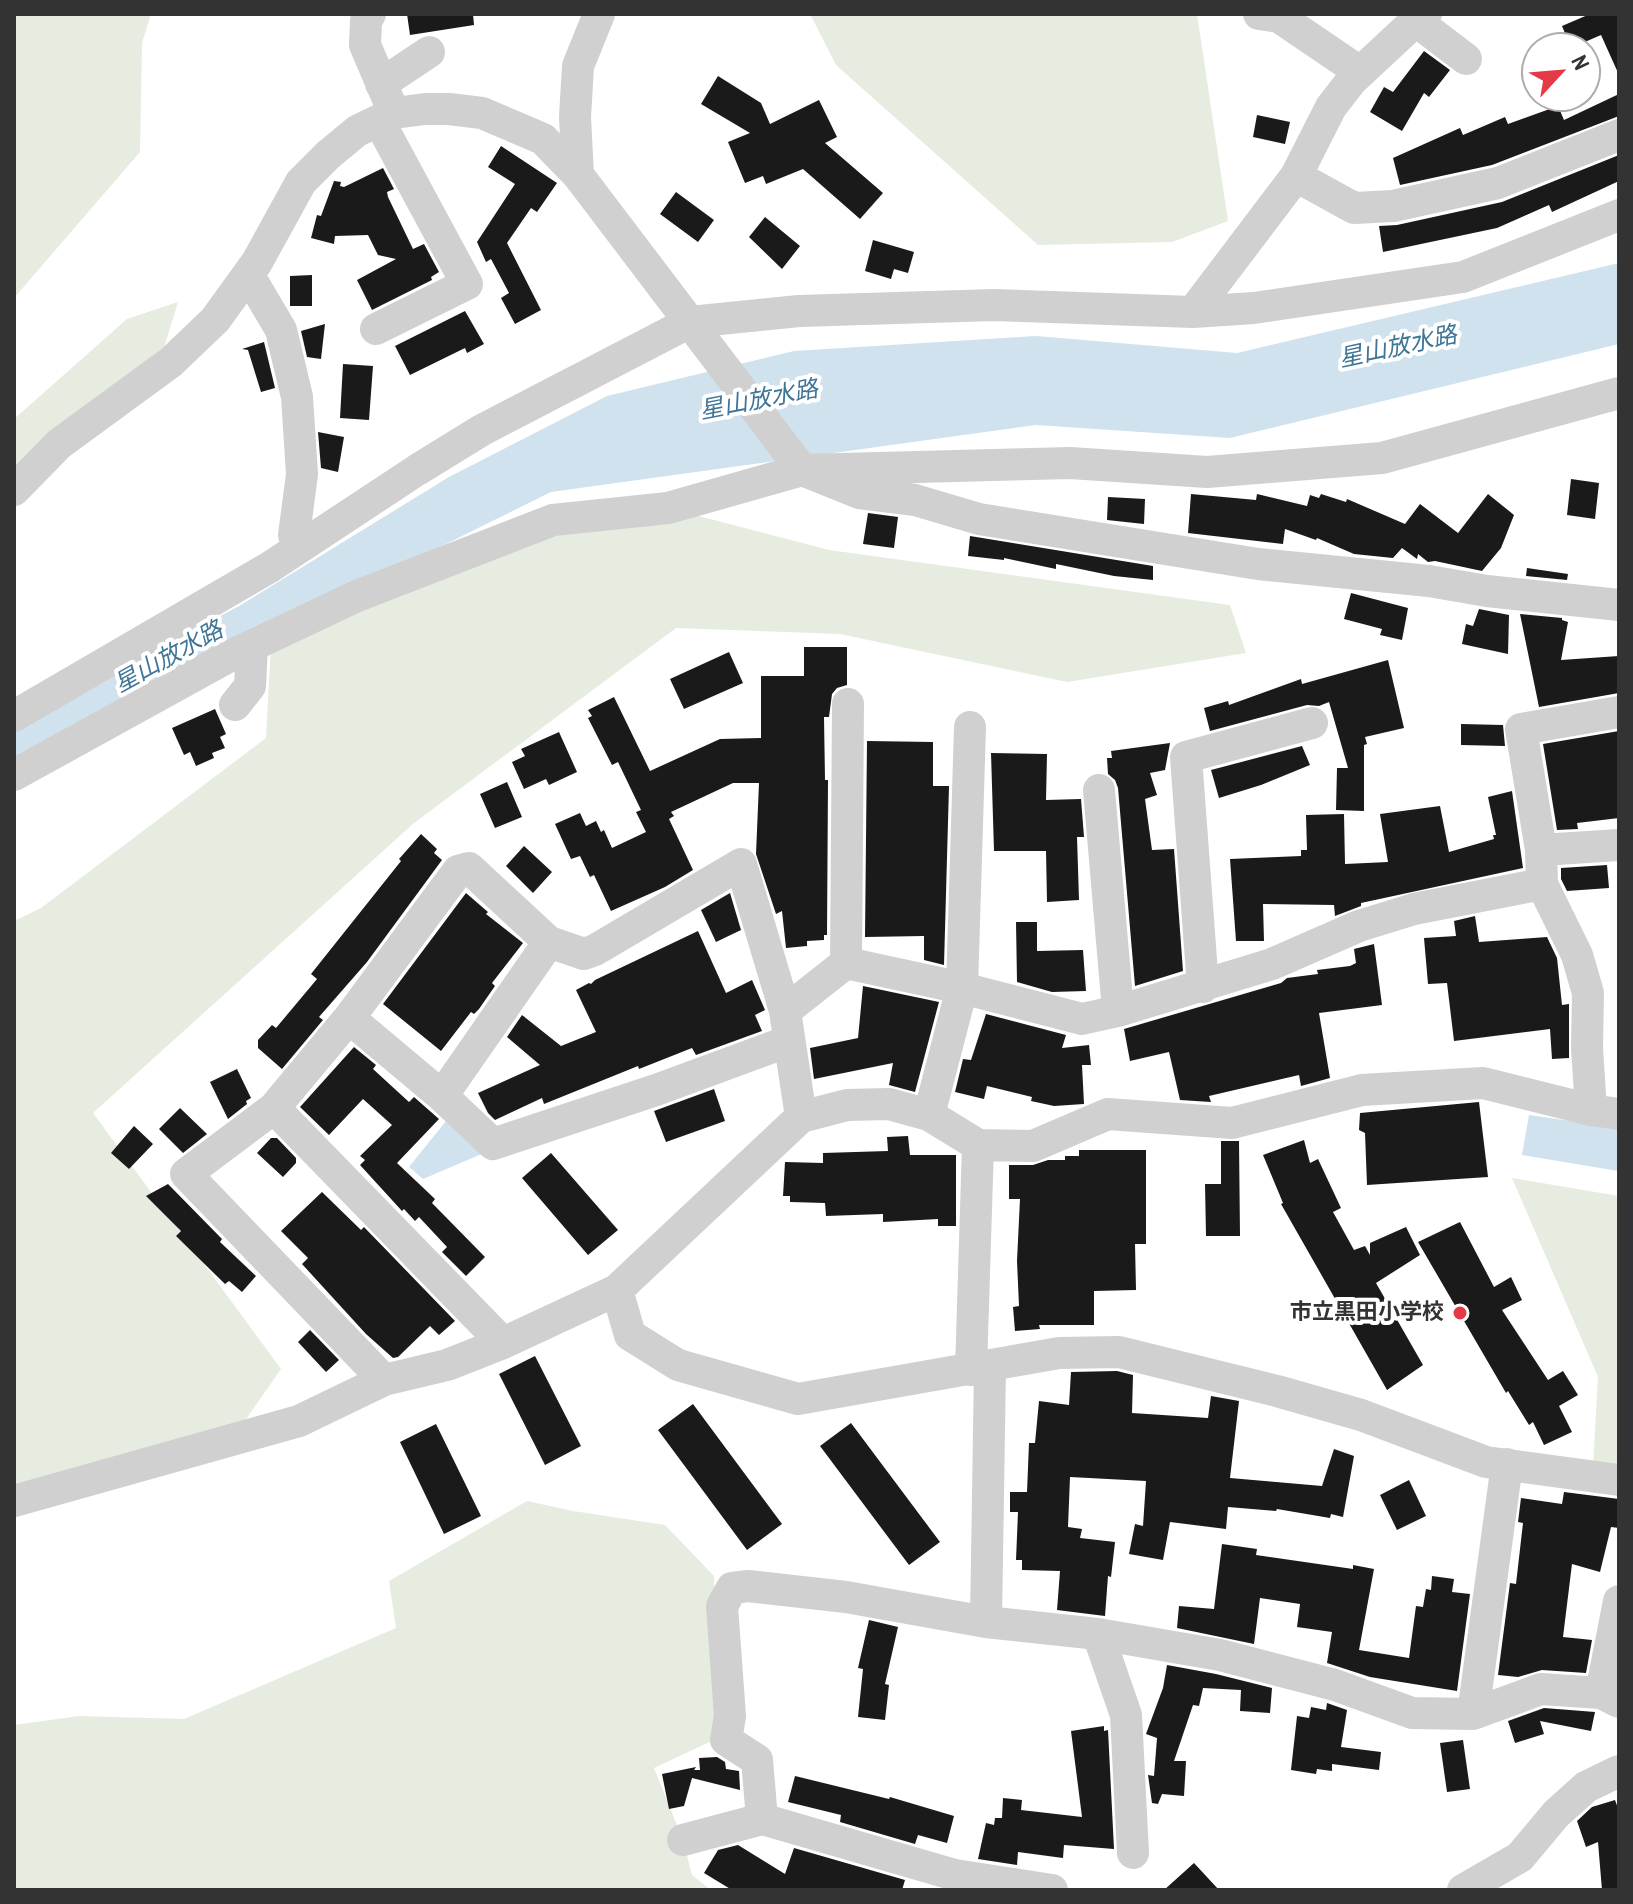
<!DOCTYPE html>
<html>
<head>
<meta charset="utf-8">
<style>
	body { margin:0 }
	#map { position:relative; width:1633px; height:1904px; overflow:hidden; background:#fff; font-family:"Archivo Narrow",sans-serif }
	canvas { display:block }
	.frame { position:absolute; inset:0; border:16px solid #333; pointer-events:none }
	.north { position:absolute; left:1521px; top:32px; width:80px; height:80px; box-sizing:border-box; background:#fff; border:2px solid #adadad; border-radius:50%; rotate:64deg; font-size:22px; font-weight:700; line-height:32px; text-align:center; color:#333 }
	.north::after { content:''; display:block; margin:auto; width:28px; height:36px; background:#e63946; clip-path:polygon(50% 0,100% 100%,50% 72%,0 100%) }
</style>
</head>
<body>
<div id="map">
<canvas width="1633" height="1904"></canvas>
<div class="frame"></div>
<div class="north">N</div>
</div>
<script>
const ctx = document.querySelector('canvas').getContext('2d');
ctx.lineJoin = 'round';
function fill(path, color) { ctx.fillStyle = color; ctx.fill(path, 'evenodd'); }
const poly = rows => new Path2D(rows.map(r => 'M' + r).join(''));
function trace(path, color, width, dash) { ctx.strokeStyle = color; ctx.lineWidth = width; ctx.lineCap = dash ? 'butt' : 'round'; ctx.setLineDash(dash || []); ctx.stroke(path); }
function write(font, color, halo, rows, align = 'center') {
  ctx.font = font + ' "Archivo Narrow","Noto Sans JP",sans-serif'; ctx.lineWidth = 8; ctx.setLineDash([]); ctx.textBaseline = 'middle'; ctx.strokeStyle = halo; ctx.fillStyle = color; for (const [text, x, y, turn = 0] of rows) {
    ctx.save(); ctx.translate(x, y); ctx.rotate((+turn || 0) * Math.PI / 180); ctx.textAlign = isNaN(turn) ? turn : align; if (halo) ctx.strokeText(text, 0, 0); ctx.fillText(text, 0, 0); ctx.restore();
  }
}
fill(poly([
	[14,14,151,14,142,43,140,152,14,298],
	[810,14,1197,14,1228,221,1172,242,1038,245,836,65],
	[178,302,163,351,14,485,14,419,127,319],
	[668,508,829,550,1230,605,1246,653,1067,682,840,634,676,628,414,823,93,1113,281,1369,235,1435,14,1491,14,921,41,908,266,738,272,626,479,533],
	[1512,1178,1619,1196,1619,1466,1593,1465,1598,1377],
	[527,1501,573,1511,665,1525,714,1576,718,1738,654,1768,683,1840,692,1875,711,1890,14,1890,14,1725,79,1716,184,1719,396,1628,389,1581]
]), '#e6ecdf');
fill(poly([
	[1619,263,1619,344,1230,438,1036,425,551,492,351,591,14,768,14,725,239,606,449,477,607,396,794,351,1036,336,1237,353],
	[1529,1115,1619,1128,1618,1171,1522,1155],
	[446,1121,484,1153,423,1179,409,1167]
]), '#cfe2ee');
fill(poly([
	[407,14,473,14,474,25,410,35],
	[1590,14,1619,14,1619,75,1601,35,1571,48,1562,26],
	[1424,51,1450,70,1429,97,1424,93,1402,131,1370,112,1384,87,1393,92],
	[718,76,761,103,770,124,819,100,837,137,825,143,883,193,860,219,803,169,766,184,763,176,745,183,728,142,750,133,701,104],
	[1619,94,1619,116,1492,165,1400,185,1393,158,1460,128,1463,135,1505,117,1508,124,1558,106,1564,120],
	[1257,115,1290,122,1285,144,1253,137],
	[501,146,557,183,537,212,531,208,507,243,541,310,515,324,501,298,509,293,491,259,486,262,477,242,515,184,488,167],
	[1619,155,1619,181,1552,212,1549,205,1497,228,1383,252,1379,226,1397,225,1502,202],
	[383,168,394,189,387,192,388,197,413,249,424,244,439,272,431,277,432,280,372,310,357,280,396,259,378,255,368,235,335,236,334,244,311,238,317,215,321,216,334,181,341,182,340,186,344,187],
	[676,192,714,220,698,242,660,214],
	[765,217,800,246,782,269,749,237],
	[873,240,914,252,908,273,894,269,891,279,865,271],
	[312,275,312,306,290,306,290,276],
	[465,311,484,344,467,353,465,348,410,375,395,346],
	[325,324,321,359,307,357,301,331],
	[264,342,275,388,261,392,248,350,242,349],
	[343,364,373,366,369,420,340,418],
	[318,432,344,437,338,472,321,468],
	[1571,479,1599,483,1595,519,1567,515],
	[1191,494,1256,500,1257,494,1307,506,1310,495,1319,498,1321,494,1346,502,1347,499,1405,524,1420,504,1458,533,1488,494,1514,515,1501,548,1482,571,1435,561,1428,562,1418,554,1417,559,1402,548,1393,558,1354,554,1317,538,1316,540,1285,529,1283,544,1188,533],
	[1108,497,1145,499,1144,524,1107,520],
	[868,513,898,517,894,548,863,544],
	[970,536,1153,566,1153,580,1114,576,1056,564,1056,569,1004,558,1004,560,968,556],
	[1527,568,1568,574,1567,580,1526,576],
	[1351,593,1408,608,1402,640,1380,635,1382,629,1344,619],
	[1479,609,1509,615,1508,654,1462,644,1466,624,1473,626],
	[1520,614,1562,618,1562,620,1568,622,1561,660,1619,656,1619,693,1539,707],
	[804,647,847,647,847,685,837,688,832,694,829,717,824,717,825,780,828,780,827,935,824,935,824,940,807,941,807,946,786,948,782,911,776,914,756,854,759,783,733,783,671,812,674,816,669,819,693,870,665,887,611,911,594,875,590,877,580,856,571,859,555,824,580,813,586,826,596,821,601,832,604,830,612,848,646,832,636,812,641,810,618,762,612,765,588,718,592,716,588,710,614,697,650,771,720,739,761,738,761,676,804,676],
	[729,652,743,683,684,709,670,679],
	[1388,660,1404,728,1365,737,1367,744,1364,745,1364,811,1336,810,1337,768,1348,768,1329,702,1319,706,1307,705,1210,731,1204,708,1228,701,1229,705,1301,679,1302,684],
	[215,709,226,734,220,737,225,748,212,753,214,758,196,766,190,752,184,755,172,728],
	[1461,724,1503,725,1505,746,1461,745],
	[1619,731,1619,818,1577,823,1578,829,1557,830,1543,744],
	[559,732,577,772,549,785,546,779,524,789,512,762,525,756,521,749],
	[867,741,933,742,933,786,949,786,944,965,924,960,924,936,865,937],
	[1170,743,1165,770,1150,773,1157,795,1145,799,1152,850,1174,849,1183,971,1135,986,1118,788,1115,780,1108,774,1107,758,1112,758,1111,751],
	[1302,746,1310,765,1261,785,1219,798,1211,770],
	[991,753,1047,754,1046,800,1081,799,1084,837,1077,837,1079,900,1047,902,1046,851,994,851],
	[507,782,522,817,495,828,480,794],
	[1512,791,1523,868,1361,903,1361,906,1335,916,1334,905,1263,904,1264,941,1236,941,1230,859,1301,856,1301,850,1307,850,1306,815,1344,814,1345,864,1388,862,1380,814,1440,806,1449,852,1494,839,1493,835,1496,835,1488,797],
	[421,834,437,849,434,853,442,860,367,962,319,1017,323,1020,282,1069,258,1048,258,1040,272,1025,276,1028,317,979,311,974,401,861,399,859],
	[524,846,552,872,533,893,506,866],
	[1607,865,1609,888,1567,891,1561,879,1561,868],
	[466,893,488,912,486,914,523,943,492,983,495,986,479,1009,474,1014,471,1012,441,1051,383,1004],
	[730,893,741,930,716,942,701,910],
	[1475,916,1479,942,1547,937,1557,958,1562,1005,1569,1004,1569,1058,1552,1059,1550,1029,1454,1041,1447,983,1428,984,1424,938,1456,936,1454,921],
	[1016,922,1037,922,1037,951,1083,950,1086,991,1052,992,1017,982],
	[698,931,726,993,752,980,765,1010,755,1015,762,1031,696,1055,692,1048,639,1069,638,1066,544,1104,542,1098,495,1120,488,1113,478,1093,540,1065,507,1037,522,1015,561,1046,596,1032,576,990,589,983,591,984,595,980],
	[1374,944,1382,1005,1319,1013,1330,1078,1301,1086,1299,1075,1209,1096,1211,1102,1180,1100,1169,1052,1130,1061,1124,1029,1281,983,1287,978,1318,974,1317,970,1350,966,1356,963,1354,949],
	[863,986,939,1002,915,1092,889,1085,893,1063,814,1079,810,1048,858,1038],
	[986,1014,1066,1035,1062,1048,1089,1045,1091,1065,1082,1065,1084,1104,1054,1106,1031,1101,1032,1097,987,1086,984,1099,955,1092,963,1059,971,1060],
	[354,1047,376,1065,373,1069,409,1102,414,1097,439,1119,397,1163,435,1199,432,1203,485,1257,466,1276,442,1252,447,1247,419,1217,415,1221,404,1209,402,1211,360,1165,365,1160,360,1156,392,1125,363,1099,329,1135,300,1107],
	[237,1069,251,1098,246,1101,247,1104,228,1119,210,1082],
	[714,1089,725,1121,666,1142,654,1111],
	[1479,1102,1488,1177,1367,1185,1365,1133,1359,1130,1360,1113],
	[180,1108,207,1134,183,1153,159,1129],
	[134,1126,153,1144,129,1169,111,1153],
	[908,1136,910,1155,956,1155,956,1226,938,1226,938,1219,883,1222,883,1214,826,1216,825,1203,790,1202,790,1196,783,1196,785,1162,823,1163,823,1153,888,1151,887,1137],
	[271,1138,277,1138,296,1158,296,1163,283,1177,257,1153],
	[1304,1140,1310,1163,1318,1159,1341,1208,1333,1212,1354,1250,1365,1246,1370,1255,1370,1243,1406,1227,1420,1255,1376,1283,1423,1365,1387,1390,1281,1204,1283,1203,1263,1155],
	[1221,1141,1239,1141,1240,1236,1206,1236,1205,1184,1221,1184],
	[1079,1150,1146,1150,1146,1244,1135,1244,1136,1290,1094,1291,1094,1325,1039,1325,1040,1329,1015,1331,1013,1307,1019,1306,1017,1261,1020,1199,1009,1199,1009,1165,1033,1165,1048,1160,1065,1160,1065,1156,1079,1156],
	[551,1153,618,1230,588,1255,522,1178],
	[168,1184,222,1239,220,1242,256,1276,242,1292,229,1281,225,1284,176,1236,181,1231,146,1196],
	[322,1192,361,1230,364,1227,455,1321,439,1335,430,1326,398,1357,393,1358,366,1334,302,1264,308,1258,281,1231],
	[1460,1222,1494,1287,1511,1277,1522,1300,1502,1310,1548,1380,1563,1371,1578,1395,1559,1406,1572,1432,1544,1445,1533,1422,1529,1425,1508,1391,1506,1393,1418,1242],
	[310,1330,339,1360,326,1372,298,1342],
	[535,1356,581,1446,545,1465,499,1374],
	[1117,1371,1133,1375,1132,1413,1208,1418,1211,1396,1239,1401,1230,1478,1322,1486,1334,1449,1354,1456,1343,1517,1331,1514,1330,1518,1277,1509,1276,1511,1228,1507,1226,1529,1170,1522,1163,1560,1129,1554,1135,1524,1143,1526,1146,1481,1070,1477,1068,1527,1082,1529,1080,1538,1115,1542,1111,1577,1108,1576,1105,1616,1057,1610,1060,1571,1022,1570,1022,1560,1016,1560,1018,1512,1010,1512,1010,1492,1027,1492,1029,1443,1035,1443,1039,1401,1069,1405,1071,1372],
	[693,1404,782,1524,747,1550,658,1430],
	[851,1423,940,1542,909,1565,820,1446],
	[436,1424,481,1516,444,1534,400,1442],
	[1409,1480,1426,1516,1397,1530,1380,1495],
	[1564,1492,1619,1499,1619,1528,1611,1527,1600,1572,1572,1564,1563,1637,1592,1640,1586,1673,1542,1670,1518,1677,1498,1675,1510,1583,1516,1584,1523,1523,1518,1522,1521,1498,1562,1504],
	[1222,1544,1257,1549,1256,1555,1353,1569,1353,1565,1374,1569,1359,1650,1409,1658,1416,1606,1423,1607,1426,1589,1431,1590,1432,1576,1454,1579,1452,1592,1470,1594,1457,1691,1370,1677,1327,1663,1332,1632,1297,1627,1300,1604,1260,1598,1254,1644,1177,1628,1179,1606,1214,1609],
	[869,1620,898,1627,885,1684,889,1685,885,1720,858,1717,863,1669,858,1668],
	[1167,1665,1216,1674,1272,1688,1270,1713,1240,1711,1241,1690,1203,1688,1199,1706,1193,1705,1174,1761,1186,1761,1184,1796,1162,1794,1158,1804,1152,1803,1148,1775,1154,1776,1157,1738,1146,1734,1163,1688],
	[1327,1703,1347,1710,1341,1747,1381,1752,1379,1770,1332,1764,1332,1771,1317,1769,1316,1774,1291,1770,1297,1716,1309,1718,1311,1707,1326,1710],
	[1544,1708,1595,1712,1591,1731,1540,1721,1544,1734,1515,1743,1508,1721],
	[1104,1726,1104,1731,1108,1730,1114,1849,1064,1845,1063,1858,1018,1852,1017,1865,978,1859,986,1823,994,1825,995,1818,1002,1818,1003,1798,1022,1800,1021,1810,1082,1817,1071,1731],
	[1463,1740,1470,1789,1447,1792,1440,1743],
	[717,1757,725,1762,726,1769,739,1771,740,1790,692,1778,684,1806,669,1809,662,1774,696,1767,694,1770,700,1770,699,1758],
	[795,1776,889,1799,890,1797,954,1816,947,1843,918,1835,915,1844,840,1822,841,1815,788,1802],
	[1615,1800,1619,1811,1619,1890,1602,1890,1598,1842,1586,1847,1577,1821,1592,1807],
	[738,1845,785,1874,794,1848,905,1880,902,1890,732,1890,704,1873,718,1850],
	[1194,1863,1219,1890,1164,1890]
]), '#1a1a1a');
trace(poly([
	[370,14,366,21,365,45,394,113],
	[1259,14,1279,17,1360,72],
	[1416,21,1466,59],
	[381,84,429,52],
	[578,175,575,117,578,66,599,14],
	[1296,176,1331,107,1352,80,1410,26,1426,14],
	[248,274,281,330,297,397,302,474,294,535,302,546],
	[1193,312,1254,308,1463,277,1619,215],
	[376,329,467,284,379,121],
	[14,490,59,444,171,362,215,320,257,262,301,182,328,155,357,131,394,113,425,109,449,109,482,113,543,139,578,175,802,470,859,493,915,500,979,519,1258,564,1429,581,1487,591,1619,605],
	[235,705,250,686,252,646],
	[14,716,270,567,417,470,482,430,690,322,799,311,994,305,1193,312,1296,176,1354,208,1393,206,1498,183,1619,135],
	[14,775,228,657,357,596,553,520,668,508,802,470,1070,463,1207,472,1382,458,1619,393],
	[1099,790,1118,1011],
	[1541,850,1521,729,1619,712],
	[1542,884,1577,955,1588,993,1587,1048,1591,1110],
	[846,963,848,704],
	[1203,987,1186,757,1312,723],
	[785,1011,846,963,962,988,1082,1019,1118,1011,1272,964,1359,926,1414,909,1542,884,1541,850,1619,845],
	[349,1018,458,871,469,868,549,942,584,954,595,950,741,864,785,1011,801,1117],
	[789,1041,656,1090,493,1144,442,1096,349,1018,274,1108,186,1174,384,1380,447,1365,503,1343,617,1290,801,1117,847,1105,889,1104,929,1115,978,1145,1033,1146,1108,1114,1232,1123,1362,1090,1483,1083,1591,1110,1619,1114],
	[442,1096,549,942],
	[274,1108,503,1343],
	[929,1115,962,988,970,727],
	[617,1290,630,1335,678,1365,798,1399,1059,1353,1119,1352,1277,1391,1361,1415,1486,1462,1619,1480],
	[971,1370,978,1145],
	[14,1501,299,1421,384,1380],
	[986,1622,990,1367],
	[1098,1634,1126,1715,1133,1853],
	[1601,1693,1619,1601],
	[1473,1714,1507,1464],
	[762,1819,955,1875,1052,1890],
	[683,1840,762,1819,757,1760,726,1740,730,1716,722,1606,732,1588,748,1586,846,1597,986,1622,1098,1634,1220,1655,1335,1685,1412,1713,1473,1714,1541,1689,1601,1693,1619,1702],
	[1463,1890,1520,1857,1556,1814,1586,1787,1619,1771]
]), '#d0d0d0', 32);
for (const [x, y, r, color] of [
	[1460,1313,8,"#e63946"]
]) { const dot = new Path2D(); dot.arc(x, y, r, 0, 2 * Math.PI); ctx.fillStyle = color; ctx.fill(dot); trace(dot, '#fff', 3); }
write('bold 22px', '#333', '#fff', [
	["市立黒田小学校",1444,1313]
], 'right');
write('italic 24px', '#3f7597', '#fff', [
	["星山放水路",1398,348,-12],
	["星山放水路",759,401,-11],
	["星山放水路",169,658,-29]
]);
</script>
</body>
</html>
